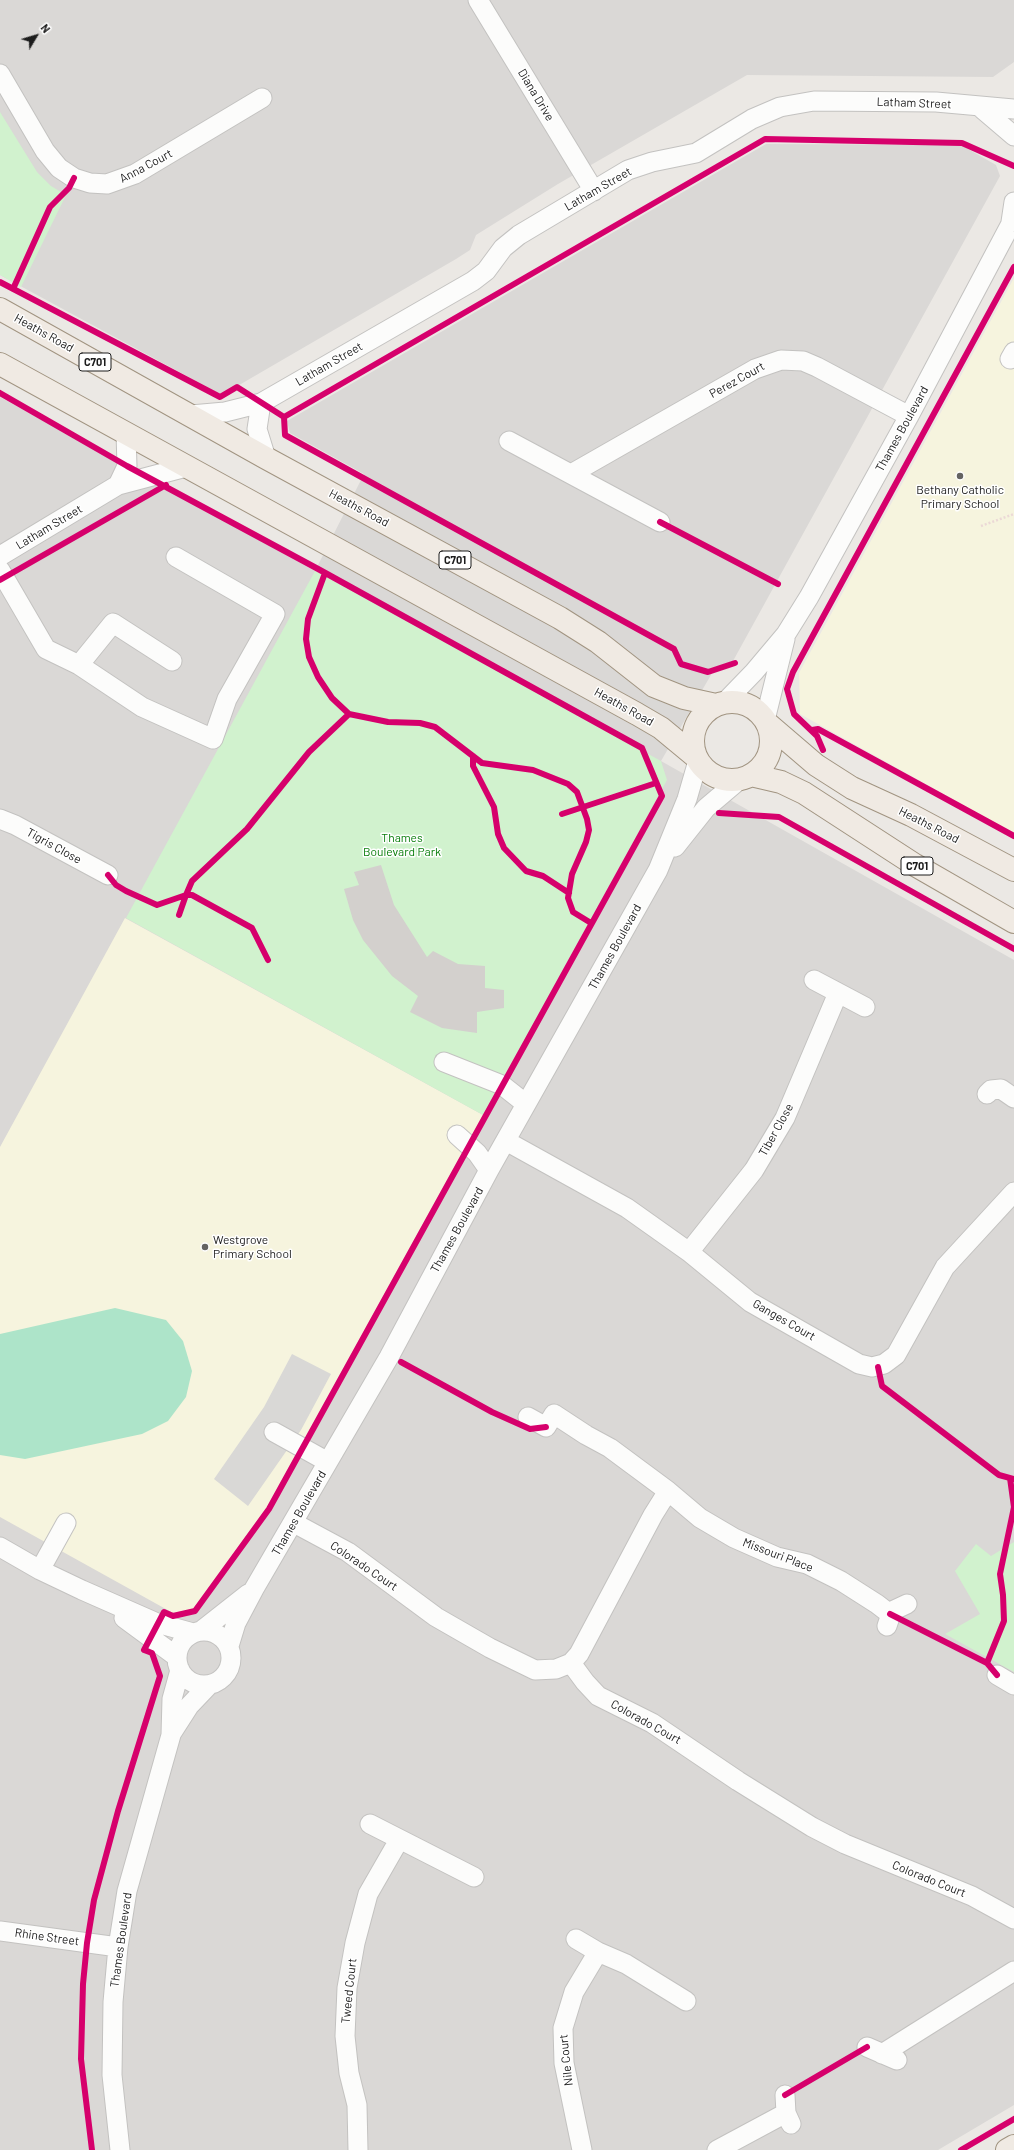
<!DOCTYPE html>
<html>
<head>
<meta charset="utf-8">
<style>
	body { margin:0 }
	#map { position:relative; width:1014px; height:2150px; overflow:hidden; background:#ebe8e4; font-family:Barlow,sans-serif }
	canvas { display:block }
	.north { position:absolute; left:16px; top:16px; width:40px; height:40px; -webkit-text-stroke:3px #fff; paint-order:stroke; rotate:52deg; font-size:11px; font-weight:700; line-height:16px; text-align:center; color:#1c1c1c }
	.north::after { content:''; display:block; margin:auto; width:14px; height:18px; background:#1c1c1c; clip-path:polygon(50% 0,100% 100%,50% 72%,0 100%) }
</style>
</head>
<body>
<div id="map">
<canvas width="1014" height="2150"></canvas>
<div class="north">N</div>
</div>
<script>
const ctx = document.querySelector('canvas').getContext('2d');
ctx.lineJoin = 'round';
function fill(path, color) { ctx.fillStyle = color; ctx.fill(path, 'evenodd'); }
const poly = rows => new Path2D(rows.map(r => 'M' + r).join(''));
function trace(path, color, width, dash) { ctx.strokeStyle = color; ctx.lineWidth = width; ctx.lineCap = dash ? 'butt' : 'round'; ctx.setLineDash(dash || []); ctx.stroke(path); }
function write(font, color, halo, rows, align = 'center') {
  ctx.font = font + ' Barlow,sans-serif'; ctx.lineWidth = 3; ctx.setLineDash([]); ctx.textBaseline = 'middle'; ctx.strokeStyle = halo; ctx.fillStyle = color; for (const [text, x, y, turn = 0] of rows) {
    ctx.save(); ctx.translate(x, y); ctx.rotate((+turn || 0) * Math.PI / 180); ctx.textAlign = isNaN(turn) ? turn : align; if (halo) ctx.strokeText(text, 0, 0); ctx.fillText(text, 0, 0); ctx.restore();
  }
}
fill(poly([
	[0,0,1014,0,1014,62,993,77,747,75,558,184,476,235,470,250,456,259,222,395,0,275],
	[766,144,961,145,996,165,1000,176,733,661,715,668,661,761,1014,960,1014,2105,938,2150,0,2150,0,397,315,571,364,474,290,433,287,421]
]), '#dad8d6');
fill(poly([
	[1014,278,1014,833,800,714,799,673],
	[125,918,483,1115,267,1507,193,1609,173,1613,0,1517,0,1147]
]), '#f6f4de');
fill(poly([
	[292,1354,331,1374,301,1430,248,1506,214,1479,264,1407]
]), '#d9d8d6');
fill(poly([
	[0,112,37,172,51,186,66,195,21,287,0,275],
	[315,571,661,761,667,780,483,1115,126,918],
	[1014,1542,1014,1672,945,1634,980,1614,955,1571,976,1544,991,1556]
]), '#d1f2ce');
fill(poly([
	[115,1308,166,1320,183,1341,192,1371,186,1397,168,1421,142,1434,25,1459,0,1455,0,1334]
]), '#ade4c9');
fill(poly([
	[381,865,394,905,427,957,433,951,458,964,485,966,485,988,504,990,504,1008,477,1012,477,1033,442,1028,410,1012,418,996,392,976,363,940,353,920,344,889,359,885,354,872]
]), '#d3d0cd');
const minor = poly([
	[478,0,594,191],
	[0,74,45,151,59,168,74,178,90,183,107,184,135,174,262,98],
	[980,107,1014,136],
	[1011,222,1014,202],
	[1010,359,1014,352],
	[261,403,257,429,266,458],
	[191,415,225,412,261,403,473,281,486,271,503,248,519,235,628,170,652,162,696,153,752,119,780,107,814,101,936,102,1014,109],
	[509,441,660,522],
	[571,474,755,369,781,360,803,361,817,367,909,416],
	[118,485,127,466,126,433],
	[0,556,118,485,186,467],
	[0,570,46,649,79,665,142,707,213,739,227,699,275,614,176,557],
	[79,665,113,623,172,661],
	[725,702,754,672,786,634,809,597,909,416,1014,218],
	[765,720,785,639],
	[0,819,15,825,108,875],
	[675,847,706,808,739,780],
	[814,980,865,1007],
	[444,1062,502,1085,526,1104],
	[987,1094,991,1090,1001,1089,1014,1098],
	[457,1135,477,1153,489,1170],
	[506,1141,627,1208,689,1252,750,1302,859,1364,872,1367,884,1364,896,1355,945,1267,1014,1192],
	[689,1252,754,1170,785,1118,838,993],
	[528,1417,546,1427,554,1414,586,1435,610,1448,668,1491,700,1518,734,1538,777,1557,807,1564,841,1581,877,1604,890,1614],
	[274,1432,328,1462],
	[294,1523,348,1552,436,1617,490,1648,535,1670,556,1669,571,1663,585,1682,598,1696,652,1723,738,1781,812,1827,845,1844,972,1896,1014,1919],
	[0,1547,40,1570,82,1590,157,1623,193,1633],
	[40,1570,66,1523],
	[124,1618,177,1657],
	[887,1626,892,1611,907,1604],
	'177 1658a27 27 0 1 1 54 0a27 27 0 1 1-54 0Z',
	[201,1631,248,1594],
	[229,1646,236,1623,254,1589,389,1357,489,1170,658,870,687,799,698,761],
	[571,1663,579,1654,653,1515,668,1491],
	[997,1675,1014,1685],
	[171,1734,189,1706,209,1685],
	[370,1824,474,1877],
	[0,1931,118,1947],
	[576,1939,598,1952,626,1964,686,2001],
	[867,2047,897,2060],
	[882,2054,1014,1971],
	[785,2095,786,2113,791,2124],
	[120,2150,112,2075,113,2002,118,1947,127,1891,171,1735,172,1699,180,1670],
	[358,2150,357,2105,349,2073,345,2036,347,1988,355,1943,368,1894,399,1840],
	[582,2150,564,2063,563,2028,574,1992,598,1952],
	[717,2150,786,2113]
]);
const major = poly([
	[0,309,266,458,560,618,598,642,654,686,684,698,716,705],
	[0,364,637,714,661,728,696,757],
	'693 741a39 39 0 1 1 78 0a39 39 0 1 1-78 0Z',
	[767,723,816,765,852,788,911,815,1014,870],
	[751,775,781,782,804,793,915,865,1014,922],
	[1007,2150,1014,2146]
]);
trace(minor, '#c3c2c0', 21);
trace(major, '#a19481', 24);
trace(poly([
	[981,526,1014,514]
]), '#ebd8d6', 2.5, [2, 2]);
trace(minor, '#fcfcfb', 19);
trace(major, '#f0eae3', 22);
trace(poly([
	[0,282,220,397,237,387,284,417,285,435,674,649,681,664,708,672,735,663],
	[13,289,50,207,69,188,74,178],
	[0,393,127,466,320,570,642,748,662,796,269,1509,195,1611,173,1616,164,1612,144,1650,152,1653,160,1676,118,1811,94,1900,87,1943,83,1984,81,2059,92,2150],
	[284,417,765,139,962,143,1014,166],
	[660,522,778,584],
	[325,573,308,619,306,639,309,657,318,677,332,698,349,714],
	[0,580,166,485],
	[812,730,818,729,1014,836],
	[823,750,817,736,794,714,787,689,793,672,1014,267],
	[473,756,473,766,494,807,498,834,504,848,526,871,543,876,569,893],
	[719,813,779,817,1014,949],
	[562,814,656,783],
	[108,875,116,885,126,891,157,905,186,895,192,881,247,829,309,752,349,714,388,722,420,723,435,727,482,763,533,770,568,784,577,792,587,819,589,830,586,842,572,874,568,898,573,912,591,923],
	[179,915,186,895,192,895,252,928,268,960],
	[401,1362,492,1412,530,1429,546,1427],
	[878,1367,882,1386,999,1475,1014,1479],
	[890,1614,987,1663,997,1675],
	[987,1663,1004,1621,1003,1595,1000,1574,1014,1507,1010,1478],
	[785,2095,867,2047],
	[961,2150,1014,2119]
]), '#d6006c', 6);
for (const [x, y, r, color] of [
	[960,476,4,"#646362"],
	[205,1247,4,"#646362"]
]) { const dot = new Path2D(); dot.arc(x, y, r, 0, 2 * Math.PI); ctx.fillStyle = color; ctx.fill(dot); trace(dot, '#fff', 1.5); }
for (const [x, y, w] of [
	[95,362,32],
	[455,560,32],
	[917,866,32]
]) { const box = new Path2D(); box.roundRect(x - w / 2, y - 9, w, 18, 3); ctx.fillStyle = '#fff'; ctx.fill(box); trace(box, '#1c1c1c', 1); }
write('bold 11px', '#1c1c1c', null, [
	["C701",95,362],
	["C701",455,560],
	["C701",917,866]
]);
write('12px', '#1c1c1c', '#fff', [
	["Diana Drive",536,95,59],
	["Latham Street",914,103,2],
	["Anna Court",146,166,-28],
	["Latham Street",598,189,-30],
	["Heaths Road",44,333,29],
	["Latham Street",329,364,-30],
	["Perez Court",737,380,-29],
	["Thames Boulevard",902,429,-61],
	["Heaths Road",359,508,28],
	["Latham Street",49,527,-31],
	["Heaths Road",624,707,29],
	["Heaths Road",929,825,27],
	["Tigris Close",54,846,29],
	["Thames Boulevard",615,947,-61],
	["Tiber Close",776,1130,-61],
	["Thames Boulevard",457,1230,-61],
	["Ganges Court",784,1320,30],
	["Thames Boulevard",299,1513,-60],
	["Missouri Place",778,1555,21],
	["Colorado Court",364,1566,34],
	["Colorado Court",646,1722,29],
	["Colorado Court",929,1879,22],
	["Rhine Street",47,1937,8],
	["Thames Boulevard",121,1940,-82],
	["Tweed Court",349,1991,-84],
	["Nile Court",566,2060,-96]
]);
write('12px', '#1c1c1c', '#fff', [
	["Bethany Catholic",960,490],
	["Primary School",960,504],
	["Westgrove",213,1240,"left"],
	["Primary School",213,1254,"left"]
]);
write('12px', '#077d09', '#fff', [
	["Thames",402,838],
	["Boulevard Park",402,852]
]);
</script>
</body>
</html>
